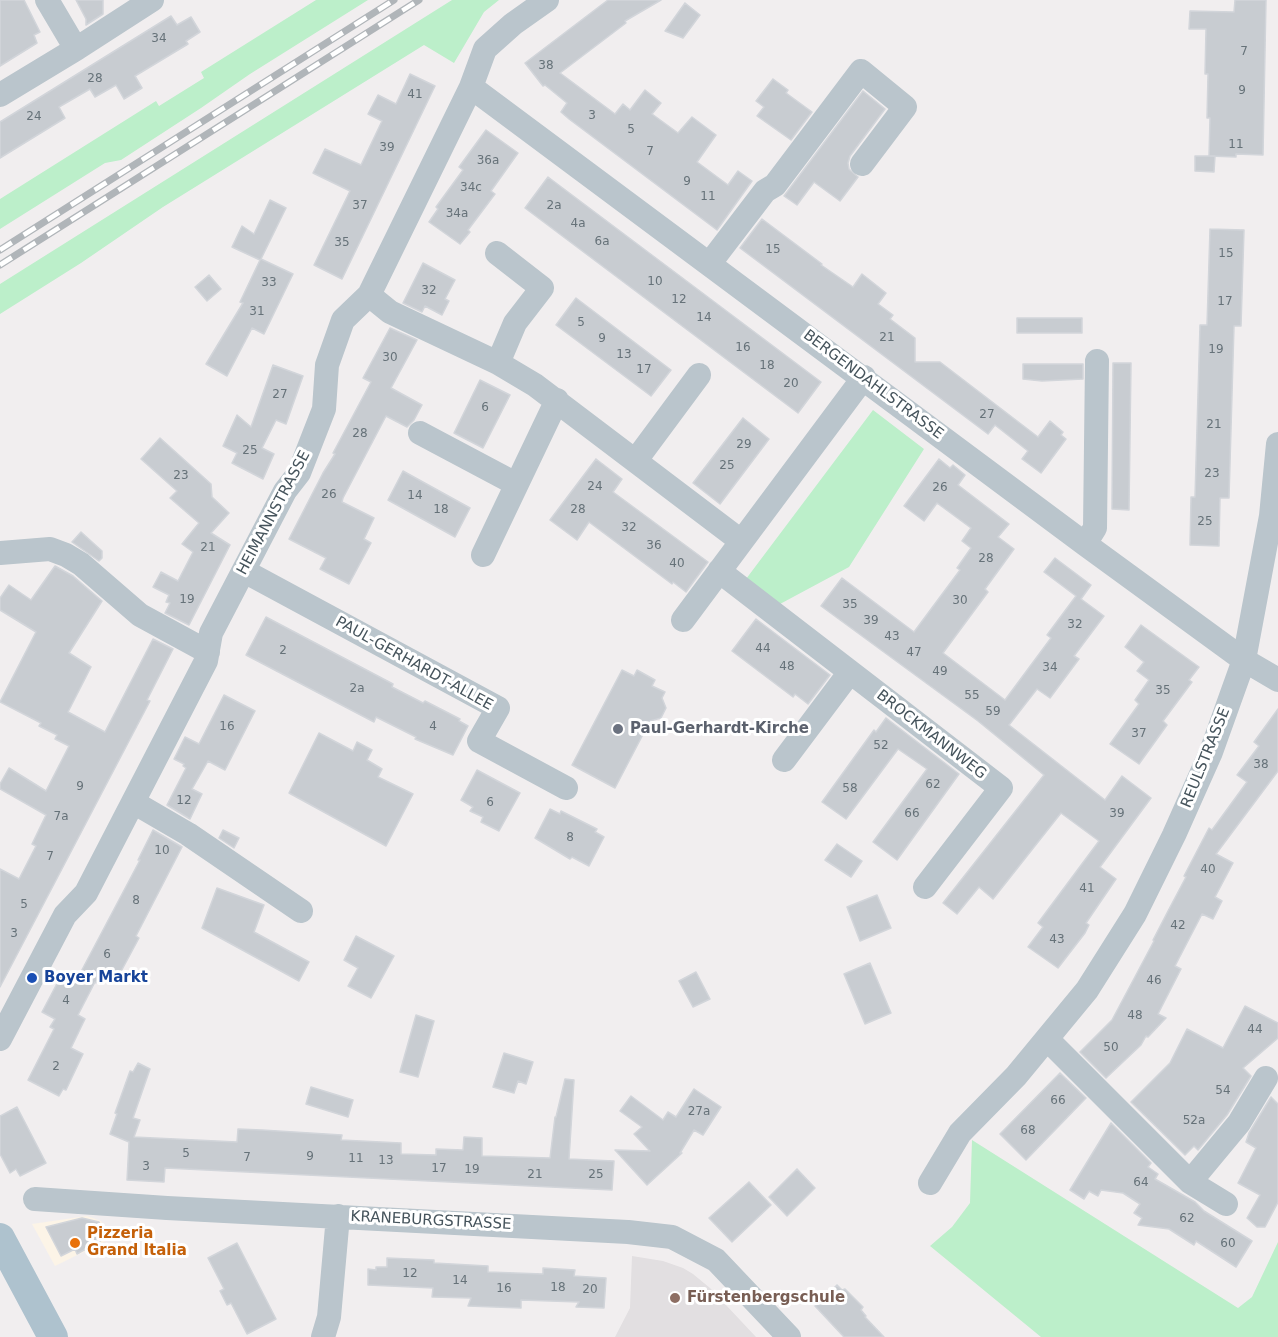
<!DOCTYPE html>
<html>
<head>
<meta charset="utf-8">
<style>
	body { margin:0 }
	canvas { display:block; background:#f1eeef }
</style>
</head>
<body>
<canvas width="1278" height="1337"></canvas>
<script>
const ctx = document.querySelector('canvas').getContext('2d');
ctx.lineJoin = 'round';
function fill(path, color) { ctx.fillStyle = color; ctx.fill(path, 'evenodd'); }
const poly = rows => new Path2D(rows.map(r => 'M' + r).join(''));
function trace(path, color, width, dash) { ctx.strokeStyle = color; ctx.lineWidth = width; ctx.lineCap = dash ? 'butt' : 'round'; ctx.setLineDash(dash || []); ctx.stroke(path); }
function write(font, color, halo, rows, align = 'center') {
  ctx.font = font + ' "DejaVu Sans",sans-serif'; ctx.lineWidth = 6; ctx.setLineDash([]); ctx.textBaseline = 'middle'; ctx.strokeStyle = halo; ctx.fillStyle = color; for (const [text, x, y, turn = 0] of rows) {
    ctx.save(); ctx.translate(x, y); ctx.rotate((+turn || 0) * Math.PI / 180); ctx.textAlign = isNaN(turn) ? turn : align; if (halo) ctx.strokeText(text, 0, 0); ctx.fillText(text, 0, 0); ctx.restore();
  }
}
fill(poly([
	[87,1216,101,1221,110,1239,55,1266,32,1224]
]), '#fcf4e7');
fill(poly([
	[632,1256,663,1261,683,1268,693,1274,710,1288,756,1337,615,1337,630,1308]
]), '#e2dfe1');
fill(poly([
	[316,0,368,0,250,74,201,108,121,160,105,163,0,229,0,199,156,101,159,106,204,78,201,72],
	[452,0,499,0,484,12,454,63,424,45,163,207,81,263,0,314,0,284],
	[873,410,924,449,849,567,780,604,746,579],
	[972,1140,1238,1308,1252,1297,1278,1242,1278,1337,1041,1337,930,1246,952,1227,970,1203]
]), '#bcefca');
const building = poly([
	[0,0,24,0,40,32,34,35,37,43,0,66,0,0],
	[76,0,103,0,103,14,86,25,86,19,76,0],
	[608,0,661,0,625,21,626,23,560,73,615,114,623,104,630,110,645,90,661,103,652,114,678,133,692,117,716,135,697,162,728,185,738,171,752,181,717,230,569,119,561,112,567,103,545,85,543,86,525,63,608,0],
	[1235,0,1266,0,1263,155,1236,154,1236,157,1209,156,1210,118,1207,118,1208,74,1205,74,1206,29,1189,29,1190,11,1234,12,1235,0],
	[685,3,700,15,683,38,665,31,685,3],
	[171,16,177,25,191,17,200,32,186,41,188,44,135,76,142,88,124,99,116,85,95,97,90,89,59,107,65,118,0,158,0,122,171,16],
	[410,74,435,86,342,279,314,265,350,191,313,173,325,149,361,165,382,121,368,114,378,95,396,104,410,74],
	[773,79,788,90,786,93,812,112,791,140,757,116,764,107,756,101,773,79],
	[863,91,885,109,850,156,848,163,849,169,858,177,840,201,814,182,797,205,784,196,863,91],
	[486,130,518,153,491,191,495,194,468,230,470,232,460,244,429,222,438,209,436,207,463,170,459,167,486,130],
	[1195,156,1215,156,1214,172,1195,171,1195,156],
	[548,177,821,382,798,413,525,208,548,177],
	[270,200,286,208,261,259,293,274,264,334,252,328,227,376,206,364,243,303,240,302,260,260,232,247,242,226,254,234,270,200],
	[762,219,822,264,821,265,853,287,862,274,886,293,878,304,893,315,890,319,915,338,915,362,940,362,1038,437,1050,421,1063,432,1061,435,1066,439,1041,473,1022,459,1028,451,995,425,988,434,740,248,762,219],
	[1210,229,1244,230,1241,326,1234,326,1229,498,1220,498,1219,546,1190,545,1191,497,1195,497,1200,325,1207,325,1210,229],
	[423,263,455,280,445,299,449,301,442,315,425,306,422,312,403,303,423,263],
	[209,275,221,289,207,301,195,287,209,275],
	[576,298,671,370,651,396,556,325,576,298],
	[1017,318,1082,318,1082,333,1017,333,1017,318],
	[390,328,417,340,391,388,422,405,414,420,407,427,386,416,343,498,342,502,374,518,364,539,371,543,349,584,320,569,326,558,289,539,323,473,335,454,333,453,371,382,363,378,390,328],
	[1113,363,1131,363,1129,510,1112,509,1113,363],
	[1023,364,1083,364,1083,379,1042,381,1023,379,1023,364],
	[273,365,303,376,286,424,276,420,262,448,274,454,263,479,232,463,237,453,223,446,237,415,251,427,273,365],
	[480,380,510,395,483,448,454,433,480,380],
	[743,418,769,439,720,504,693,483,743,418],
	[160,438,211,484,212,497,229,513,211,533,230,545,189,625,165,613,170,603,166,602,169,595,153,587,161,572,178,581,193,552,182,544,199,523,170,498,177,491,141,459,160,438],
	[596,459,622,479,613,492,708,562,686,592,673,582,672,584,589,522,577,540,550,520,596,459],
	[939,459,950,468,953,465,965,475,958,485,1009,524,998,537,1014,549,985,589,988,592,943,653,1005,700,1051,638,1047,635,1076,596,1044,572,1055,558,1091,585,1081,599,1104,616,1074,656,1079,659,1050,698,1037,689,1009,725,1105,800,1122,776,1151,798,1100,867,1116,879,1086,923,1089,925,1085,933,1058,968,1028,947,1043,927,1038,923,1099,841,1061,813,993,899,979,887,957,914,943,903,1044,775,978,721,821,606,842,578,914,632,960,570,957,568,971,548,962,541,971,528,937,503,924,521,904,506,939,459],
	[403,471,470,508,455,537,388,500,403,471],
	[81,532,102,551,102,558,99,561,72,542,81,532],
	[55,566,73,576,102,601,69,653,91,667,68,712,105,732,153,639,173,649,147,700,150,701,0,987,0,869,19,879,36,846,32,844,46,815,0,789,0,784,9,768,46,791,69,746,55,739,57,735,39,726,41,723,0,702,36,632,0,610,0,598,9,585,31,600,55,566],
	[266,617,393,684,392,687,423,703,425,701,460,719,459,721,468,726,453,755,415,739,416,737,376,717,374,722,246,655,266,617],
	[756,619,830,675,808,704,795,694,793,697,732,651,756,619],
	[1141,625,1199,667,1189,680,1192,682,1163,721,1167,725,1139,764,1110,744,1139,704,1135,700,1149,680,1137,671,1144,662,1125,647,1141,625],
	[622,670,634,676,637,670,655,680,652,686,665,692,662,698,666,708,661,718,650,721,615,788,572,765,622,670],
	[224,695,255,711,225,770,208,761,192,789,202,794,190,819,167,805,186,768,183,766,184,764,174,759,185,737,199,744,224,695],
	[1278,709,1278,771,1216,854,1233,863,1215,897,1222,901,1213,919,1202,914,1175,966,1181,969,1158,1014,1166,1018,1148,1037,1146,1036,1141,1045,1106,1078,1080,1052,1112,1020,1154,941,1153,940,1168,911,1186,877,1184,876,1209,828,1212,830,1247,782,1237,775,1259,746,1254,742,1278,709],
	[886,718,959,774,897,860,873,842,927,769,898,749,846,819,822,802,874,730,876,732,886,718],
	[319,733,353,751,357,742,372,750,367,760,382,769,378,777,413,794,386,846,289,793,319,733],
	[477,770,520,793,499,831,481,822,483,817,470,811,473,807,461,800,477,770],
	[550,809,560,814,561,811,597,829,595,832,604,837,589,866,572,857,570,859,535,838,550,809],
	[153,830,182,847,136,936,139,938,117,979,102,972,96,983,95,982,78,1015,85,1019,71,1048,83,1054,66,1090,63,1089,59,1096,28,1080,54,1029,50,1027,55,1019,42,1012,61,976,75,983,140,860,138,860,153,830],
	[223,830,239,838,234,848,219,838,223,830],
	[837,844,862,861,851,877,825,860,837,844],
	[217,888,264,905,254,932,309,962,299,981,202,928,217,888],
	[877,895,891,928,860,941,847,907,877,895],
	[356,936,394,956,371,998,348,986,358,968,344,960,356,936],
	[870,963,891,1013,865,1024,844,974,870,963],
	[696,972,710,999,693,1007,679,981,696,972],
	[1245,1006,1278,1023,1278,1038,1243,1068,1251,1076,1227,1115,1198,1150,1194,1146,1185,1155,1131,1102,1170,1063,1187,1029,1223,1048,1245,1006],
	[416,1015,434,1021,418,1077,400,1072,416,1015],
	[504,1053,533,1062,526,1084,518,1081,514,1093,493,1087,504,1053],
	[138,1063,150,1069,133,1118,140,1120,134,1137,237,1142,238,1129,262,1130,342,1135,341,1140,401,1143,401,1154,436,1155,436,1149,463,1150,464,1137,482,1138,482,1156,550,1158,555,1117,556,1117,565,1079,574,1080,569,1159,614,1161,612,1190,165,1168,164,1182,127,1180,129,1142,110,1134,117,1114,115,1113,130,1071,133,1072,138,1063],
	[1060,1073,1086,1098,1026,1160,1000,1134,1060,1073],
	[311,1087,353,1100,348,1117,306,1104,311,1087],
	[694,1089,721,1107,703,1135,694,1130,680,1153,682,1153,647,1185,615,1150,650,1151,634,1134,642,1127,620,1111,631,1096,663,1120,668,1112,676,1117,694,1089],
	[1271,1097,1278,1104,1278,1202,1265,1227,1257,1227,1247,1218,1260,1195,1238,1183,1256,1148,1246,1142,1249,1133,1271,1097],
	[17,1107,46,1163,20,1176,16,1169,10,1173,0,1154,0,1116,17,1107],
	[1111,1123,1151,1163,1148,1167,1158,1174,1155,1179,1195,1202,1204,1211,1252,1241,1236,1267,1196,1241,1194,1245,1169,1229,1138,1225,1142,1218,1134,1213,1140,1204,1123,1193,1101,1190,1098,1196,1089,1191,1084,1199,1070,1190,1111,1123],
	[797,1169,815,1188,787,1216,769,1197,797,1169],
	[749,1182,771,1205,732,1242,709,1218,749,1182],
	[82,1218,99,1222,107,1237,77,1254,75,1249,61,1256,46,1227,82,1218],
	[237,1243,276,1319,247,1334,231,1303,227,1305,220,1291,224,1289,208,1258,237,1243],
	[387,1258,434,1260,434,1263,488,1266,488,1272,543,1274,543,1268,575,1270,574,1276,606,1278,604,1308,576,1307,579,1302,521,1300,521,1308,468,1306,471,1298,432,1297,433,1288,368,1285,368,1269,376,1270,376,1267,387,1267,387,1258],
	[837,1285,842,1290,845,1289,863,1307,861,1310,866,1316,865,1317,884,1337,844,1337,815,1306,837,1285]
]);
fill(building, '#c8ccd1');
trace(building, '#d2d5da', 1.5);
trace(poly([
	[76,49,152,0],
	[471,87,1085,544,1244,660,1278,680],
	[0,95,76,49,47,0],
	[497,253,542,288,515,323,498,363],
	[710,263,765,191,775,185,861,71,905,107,862,164],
	[369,295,390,312,498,363,535,385,741,541],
	[420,433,516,484],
	[636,460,699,375],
	[1085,544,1095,528,1097,361],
	[0,553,50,549,66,555,81,564,140,615,208,652],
	[483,555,557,400],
	[244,571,498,708,479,741,566,788],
	[719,571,1001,788,925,887],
	[683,620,864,377],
	[784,760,850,672],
	[133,802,188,834,301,911],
	[0,1039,65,915,86,893,206,661,211,633,285,491,299,473,324,409,327,365,343,320,369,295,471,87,485,49,513,24,547,0],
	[1047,1039,1190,1182,1226,1204],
	[1190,1182,1239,1123,1266,1078],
	[930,1183,960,1133,1016,1076,1087,990,1135,914,1174,835,1211,752,1244,660,1271,516,1278,444],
	[35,1199,167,1208,628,1232,672,1237,716,1260,789,1337],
	[323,1337,329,1317,338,1216]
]), '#bac5cc', 24);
trace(poly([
	[0,1238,53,1337]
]), '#aec2ce', 30);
const rail = poly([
	[0,250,394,0],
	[0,265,419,0]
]);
trace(rail, '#b0b5b9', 7);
trace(rail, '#fff', 4.5, [14]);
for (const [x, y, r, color] of [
	[618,729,6,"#6b7280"],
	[32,978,6,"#1a4fb4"],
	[75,1243,6,"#e8710a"],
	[675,1298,6,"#8d6e63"]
]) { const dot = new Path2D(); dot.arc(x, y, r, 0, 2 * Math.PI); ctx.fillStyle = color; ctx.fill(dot); trace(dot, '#fff', 2); }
write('12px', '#667279', null, [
	["34",159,39],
	["7",1244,52],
	["38",546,66],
	["28",95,79],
	["9",1242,91],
	["41",415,95],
	["3",592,116],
	["24",34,117],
	["5",631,130],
	["11",1236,145],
	["39",387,148],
	["7",650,152],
	["36a",488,161],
	["9",687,182],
	["34c",471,188],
	["11",708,197],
	["37",360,206],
	["2a",554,206],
	["34a",457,214],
	["4a",578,224],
	["6a",602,242],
	["35",342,243],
	["15",773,250],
	["15",1226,254],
	["10",655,282],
	["33",269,283],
	["32",429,291],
	["12",679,300],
	["17",1225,302],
	["31",257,312],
	["14",704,318],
	["5",581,323],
	["21",887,338],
	["9",602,339],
	["16",743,348],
	["19",1216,350],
	["13",624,355],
	["30",390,358],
	["18",767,366],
	["17",644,370],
	["20",791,384],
	["27",280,395],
	["6",485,408],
	["27",987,415],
	["21",1214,425],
	["28",360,434],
	["29",744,445],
	["25",250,451],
	["25",727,466],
	["23",1212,474],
	["23",181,476],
	["24",595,487],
	["26",940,488],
	["26",329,495],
	["14",415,496],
	["18",441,510],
	["28",578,510],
	["25",1205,522],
	["32",629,528],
	["36",654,546],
	["21",208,548],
	["28",986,559],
	["40",677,564],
	["19",187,600],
	["30",960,601],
	["35",850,605],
	["39",871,621],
	["32",1075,625],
	["43",892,637],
	["44",763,649],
	["2",283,651],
	["47",914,653],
	["48",787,667],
	["34",1050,668],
	["49",940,672],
	["2a",357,689],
	["35",1163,691],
	["55",972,696],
	["59",993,712],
	["16",227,727],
	["4",433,727],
	["37",1139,734],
	["52",881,746],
	["38",1261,765],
	["62",933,785],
	["9",80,787],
	["58",850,789],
	["12",184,801],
	["6",490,803],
	["66",912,814],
	["39",1117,814],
	["7a",61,817],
	["8",570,838],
	["10",162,851],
	["7",50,857],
	["40",1208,870],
	["41",1087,889],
	["8",136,901],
	["5",24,905],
	["42",1178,926],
	["3",14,934],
	["43",1057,940],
	["6",107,955],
	["46",1154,981],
	["4",66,1001],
	["48",1135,1016],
	["44",1255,1030],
	["50",1111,1048],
	["2",56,1067],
	["54",1223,1091],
	["66",1058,1101],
	["27a",699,1112],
	["52a",1194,1121],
	["68",1028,1131],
	["5",186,1154],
	["9",310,1157],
	["7",247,1158],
	["11",356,1159],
	["13",386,1161],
	["3",146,1167],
	["17",439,1169],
	["19",472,1170],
	["21",535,1175],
	["25",596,1175],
	["64",1141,1183],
	["62",1187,1219],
	["60",1228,1244],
	["12",410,1274],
	["14",460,1281],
	["18",558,1288],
	["16",504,1289],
	["20",590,1290]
]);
write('15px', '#46545c', '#fff', [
	["BERGENDAHLSTRASSE",873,385,37],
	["HEIMANNSTRASSE",274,513,-62],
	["PAUL-GERHARDT-ALLEE",414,664,29],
	["BROCKMANNWEG",931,735,38],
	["REULSTRASSE",1206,758,-68],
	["KRANEBURGSTRASSE",431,1221,3]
]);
write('bold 15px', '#5b616d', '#fff', [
	["Paul-Gerhardt-Kirche",630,729]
], 'left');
write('bold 15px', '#164399', '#fff', [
	["Boyer Markt",44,978]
], 'left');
write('bold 15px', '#c56008', '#fff', [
	["Pizzeria",87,1234],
	["Grand Italia",87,1251]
], 'left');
write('bold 15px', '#785e54', '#fff', [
	["Fürstenbergschule",687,1298]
], 'left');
</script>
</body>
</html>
